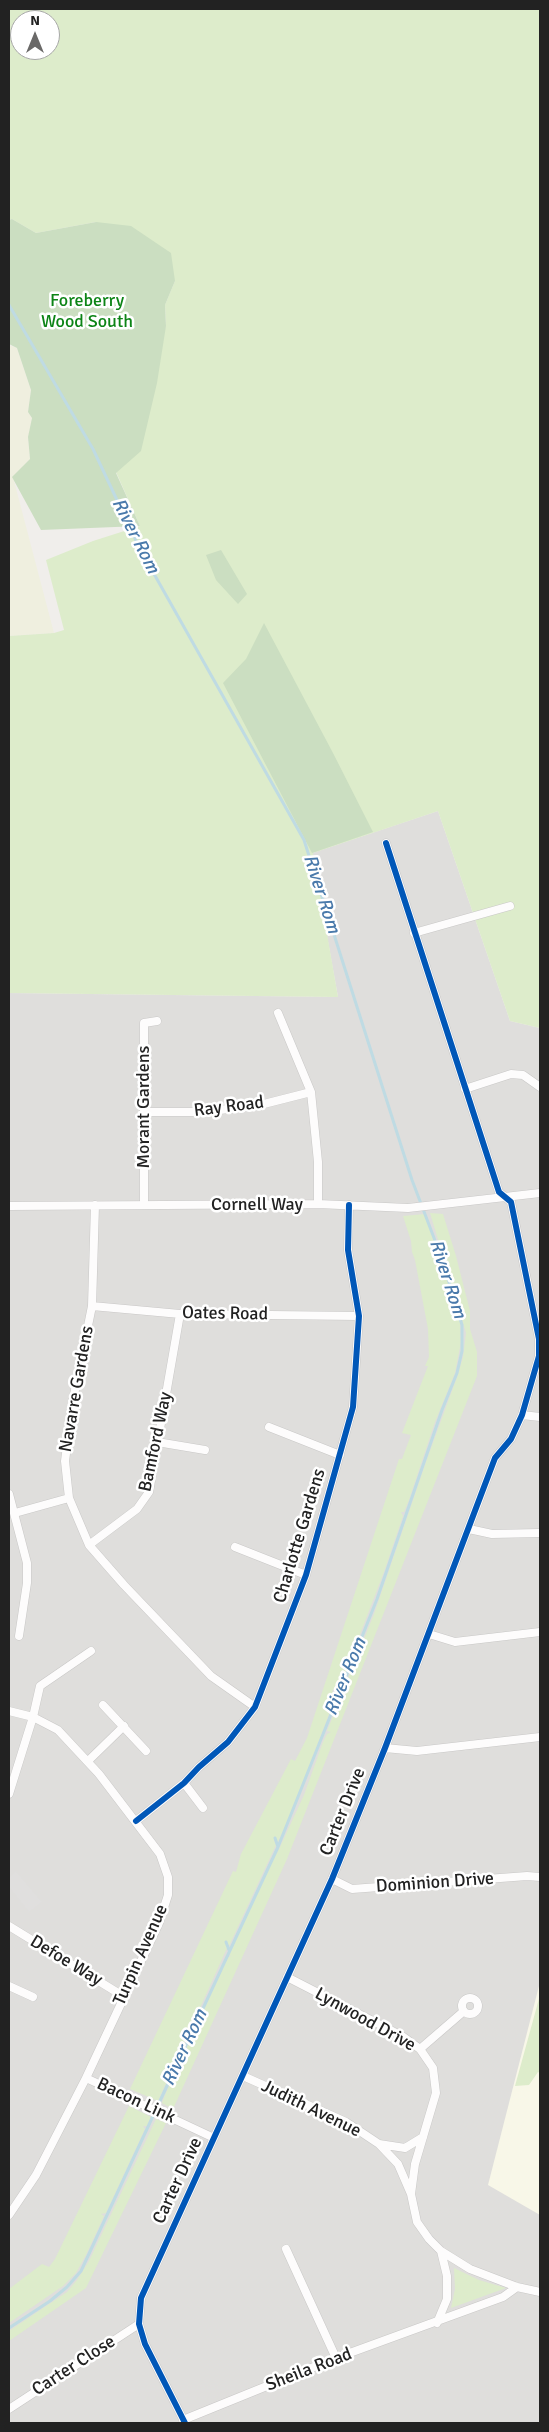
<!DOCTYPE html>
<html>
<head>
<meta charset="utf-8">
<style>
	body { margin:0 }
	#map { position:relative; width:549px; height:2432px; overflow:hidden; background:#f0eeeb; font-family:Signika,sans-serif }
	canvas { display:block }
	.frame { position:absolute; inset:0; border:10px solid #222; pointer-events:none }
	.north { position:absolute; left:10px; top:10px; width:50px; height:50px; box-sizing:border-box; background:#fff; border:1px solid #a7a7a7; border-radius:50%; rotate:0deg; font-size:14px; font-weight:700; line-height:20px; text-align:center; color:#222 }
	.north::after { content:''; display:block; margin:auto; width:18px; height:22px; background:#6a6968; clip-path:polygon(50% 0,100% 100%,50% 72%,0 100%) }
</style>
</head>
<body>
<div id="map">
<canvas width="549" height="2432"></canvas>
<div class="frame"></div>
<div class="north">N</div>
</div>
<script>
const ctx = document.querySelector('canvas').getContext('2d');
ctx.lineJoin = 'round';
function fill(path, color) { ctx.fillStyle = color; ctx.fill(path, 'evenodd'); }
const poly = rows => new Path2D(rows.map(r => 'M' + r).join(''));
function trace(path, color, width, dash) { ctx.strokeStyle = color; ctx.lineWidth = width; ctx.lineCap = dash ? 'butt' : 'round'; ctx.setLineDash(dash || []); ctx.stroke(path); }
function write(font, color, halo, rows, align = 'center') {
  ctx.font = font + ' Signika,sans-serif'; ctx.lineWidth = 5; ctx.setLineDash([]); ctx.textBaseline = 'middle'; ctx.strokeStyle = halo; ctx.fillStyle = color; for (const [text, x, y, turn = 0] of rows) {
    ctx.save(); ctx.translate(x, y); ctx.rotate((+turn || 0) * Math.PI / 180); ctx.textAlign = isNaN(turn) ? turn : align; if (halo) ctx.strokeText(text, 0, 0); ctx.fillText(text, 0, 0); ctx.restore();
  }
}
fill(poly([
	[438,811,510,1021,540,1028,540,2423,9,2423,9,993,338,997,312,853]
]), '#dfdedc');
fill(poly([
	[540,1982,540,2215,488,2185]
]), '#f8f7e8');
fill(poly([
	[9,345,17,348,31,390,28,412,32,418,28,438,30,459,13,477,54,633,9,636]
]), '#efefdf');
fill(poly([
	[9,9,540,9,540,1028,510,1021,438,811,313,853,338,997,9,993,9,636,54,633,64,630,46,560,93,541,140,526,116,472,166,326,165,305,175,281,96,222,36,233,12,219,9,220],
	[20,20,50,20,50,50,20,50],
	[430,1213,443,1214,456,1256,470,1311,470,1329,477,1352,477,1376,287,1859,173,2109,162,2103,165,2095,228,1957,231,1956,229,1955,267,1872,279,1849,304,1795,323,1742,327,1734,331,1732,327,1731,374,1614,427,1459,457,1377,463,1357,466,1333],
	[425,1214,437,1247,431,1244,430,1246,438,1251,460,1321,461,1342,455,1373,435,1422,409,1500,404,1512,401,1512,403,1516,384,1572,337,1694,334,1689,332,1691,336,1696,292,1811,277,1844,275,1839,274,1840,276,1845,229,1946,226,1942,227,1948,158,2101,130,2089,233,1871,236,1872,241,1854,291,1759,295,1761,307,1738,399,1459,402,1459,411,1435,402,1433,428,1366,425,1366,429,1357,428,1329,415,1260,412,1252,411,1241,403,1216],
	[540,1995,540,2073,538,2072,529,2085,515,2086],
	[129,2106,151,2117,147,2126,143,2126,145,2129,106,2213,101,2214,104,2216,86,2255,76,2273,63,2286,9,2323,9,2289,42,2264,49,2267,55,2259],
	[156,2119,166,2123,86,2288,9,2341,9,2331,67,2292,77,2280,89,2261],
	[454,2268,479,2280,506,2288,451,2308,455,2289]
]), '#ddeccb');
fill(poly([
	[12,219,36,233,96,222,131,226,171,253,175,281,165,305,166,326,157,383,141,451,116,473,140,526,41,530,12,477,30,459,28,437,32,418,28,412,31,390,17,348,9,344,9,220],
	[221,550,247,594,238,604,216,580,206,555],
	[264,623,333,753,373,832,312,853,223,683,246,659]
]), '#cbdec1');
fill(poly([
	[16,1871,42,1902,29,1912,9,1887,9,1877]
]), '#e0dfde');
trace(poly([
	[9,305,93,449,140,549,304,840,412,1180,442,1259,462,1325,462,1351,457,1373,442,1410,377,1599,278,1847,81,2271,67,2287,50,2301,9,2328],
	[275,1838,278,1847],
	[226,1942,229,1950]
]), '#bfdbe3', 3);
const minor = poly([
	[414,933,510,906],
	[278,1013,311,1092,318,1162,318,1204],
	[465,1089,511,1074,523,1075,540,1087],
	[145,1112,201,1112,256,1106,311,1092],
	[95,1205,92,1306,73,1400,65,1461,69,1498,89,1545,124,1585,211,1676,255,1707],
	[144,1205,144,1023,157,1021],
	[9,1206,318,1204,408,1208,540,1193],
	[92,1306,180,1314,359,1316],
	[522,1415,540,1417],
	[269,1427,340,1455],
	[157,1442,205,1450],
	[9,1494,27,1563,27,1583,19,1636],
	[15,1513,69,1498],
	[469,1529,492,1534,540,1533],
	[89,1545,137,1509,149,1492,180,1314],
	[235,1547,306,1575],
	[429,1634,455,1642,540,1632],
	[103,1705,146,1751],
	[9,1711,33,1717,58,1730,99,1774,160,1854,168,1877,168,1895,159,1923,86,2078,36,2175,9,2215],
	[385,1748,417,1751,540,1737],
	[88,1761,124,1726],
	[184,1783,203,1808],
	[9,1794,33,1717,40,1686,91,1651],
	[136,1821,184,1783,199,1767,228,1742,255,1707,306,1575,353,1407,359,1316,348,1250,349,1205],
	[332,1879,352,1889,527,1876,540,1877],
	[9,1926,123,1996],
	[287,1977,402,2036,420,2049,433,2068,436,2093,415,2164,411,2194,417,2222,429,2239,441,2251,470,2269,517,2287,540,2292],
	[9,1986,33,1997],
	'462 2006a8 8 0 1 1 16 0a8 8 0 1 1-16 0Z',
	[420,2049,464,2011],
	[243,2076,346,2122,379,2144,405,2148,423,2137],
	[86,2078,214,2138],
	[379,2144,398,2164,411,2194],
	[286,2249,336,2358],
	[437,2323,447,2299,447,2276,441,2251],
	[9,2409,139,2324],
	[183,2420,336,2358,503,2297,517,2287],
	[185,2423,145,2344,139,2324,141,2298,332,1879,385,1748,495,1458,511,1439,522,1415,539,1356,539,1339,511,1202,499,1192,386,843]
]);
trace(minor, '#c9c8c7', 9);
trace(minor, '#fdfcfc', 8);
trace(poly([
	[136,1821,184,1783,199,1767,228,1742,255,1707,306,1575,353,1407,359,1316,348,1250,349,1205],
	[185,2423,145,2344,139,2324,141,2298,332,1879,385,1748,495,1458,511,1439,522,1415,539,1356,539,1339,511,1202,499,1192,386,843]
]), '#0057b8', 6);
write('18px', '#0c8416', '#fff', [
	["Foreberry",87,301],
	["Wood South",87,322]
]);
write('18px', '#222', '#fff', [
	["Morant Gardens",144,1107,-90],
	["Ray Road",229,1107,-7],
	["Cornell Way",257,1205],
	["Oates Road",225,1314,1],
	["Navarre Gardens",77,1389,-80],
	["Bamford Way",156,1442,-78],
	["Charlotte Gardens",300,1536,-73],
	["Carter Drive",343,1812,-68],
	["Dominion Drive",435,1883,-4],
	["Turpin Avenue",141,1955,-66],
	["Defoe Way",66,1961,31],
	["Lynwood Drive",365,2020,29],
	["Bacon Link",136,2101,25],
	["Judith Avenue",311,2109,26],
	["Carter Drive",178,2181,-65],
	["Carter Close",74,2366,-33],
	["Sheila Road",309,2370,-21]
]);
write('italic 19px', '#4a7aab', '#fff', [
	["River Rom",135,536,63],
	["River Rom",321,894,72],
	["River Rom",447,1279,72],
	["River Rom",346,1677,-68],
	["River Rom",185,2048,-65]
]);
</script>
</body>
</html>
